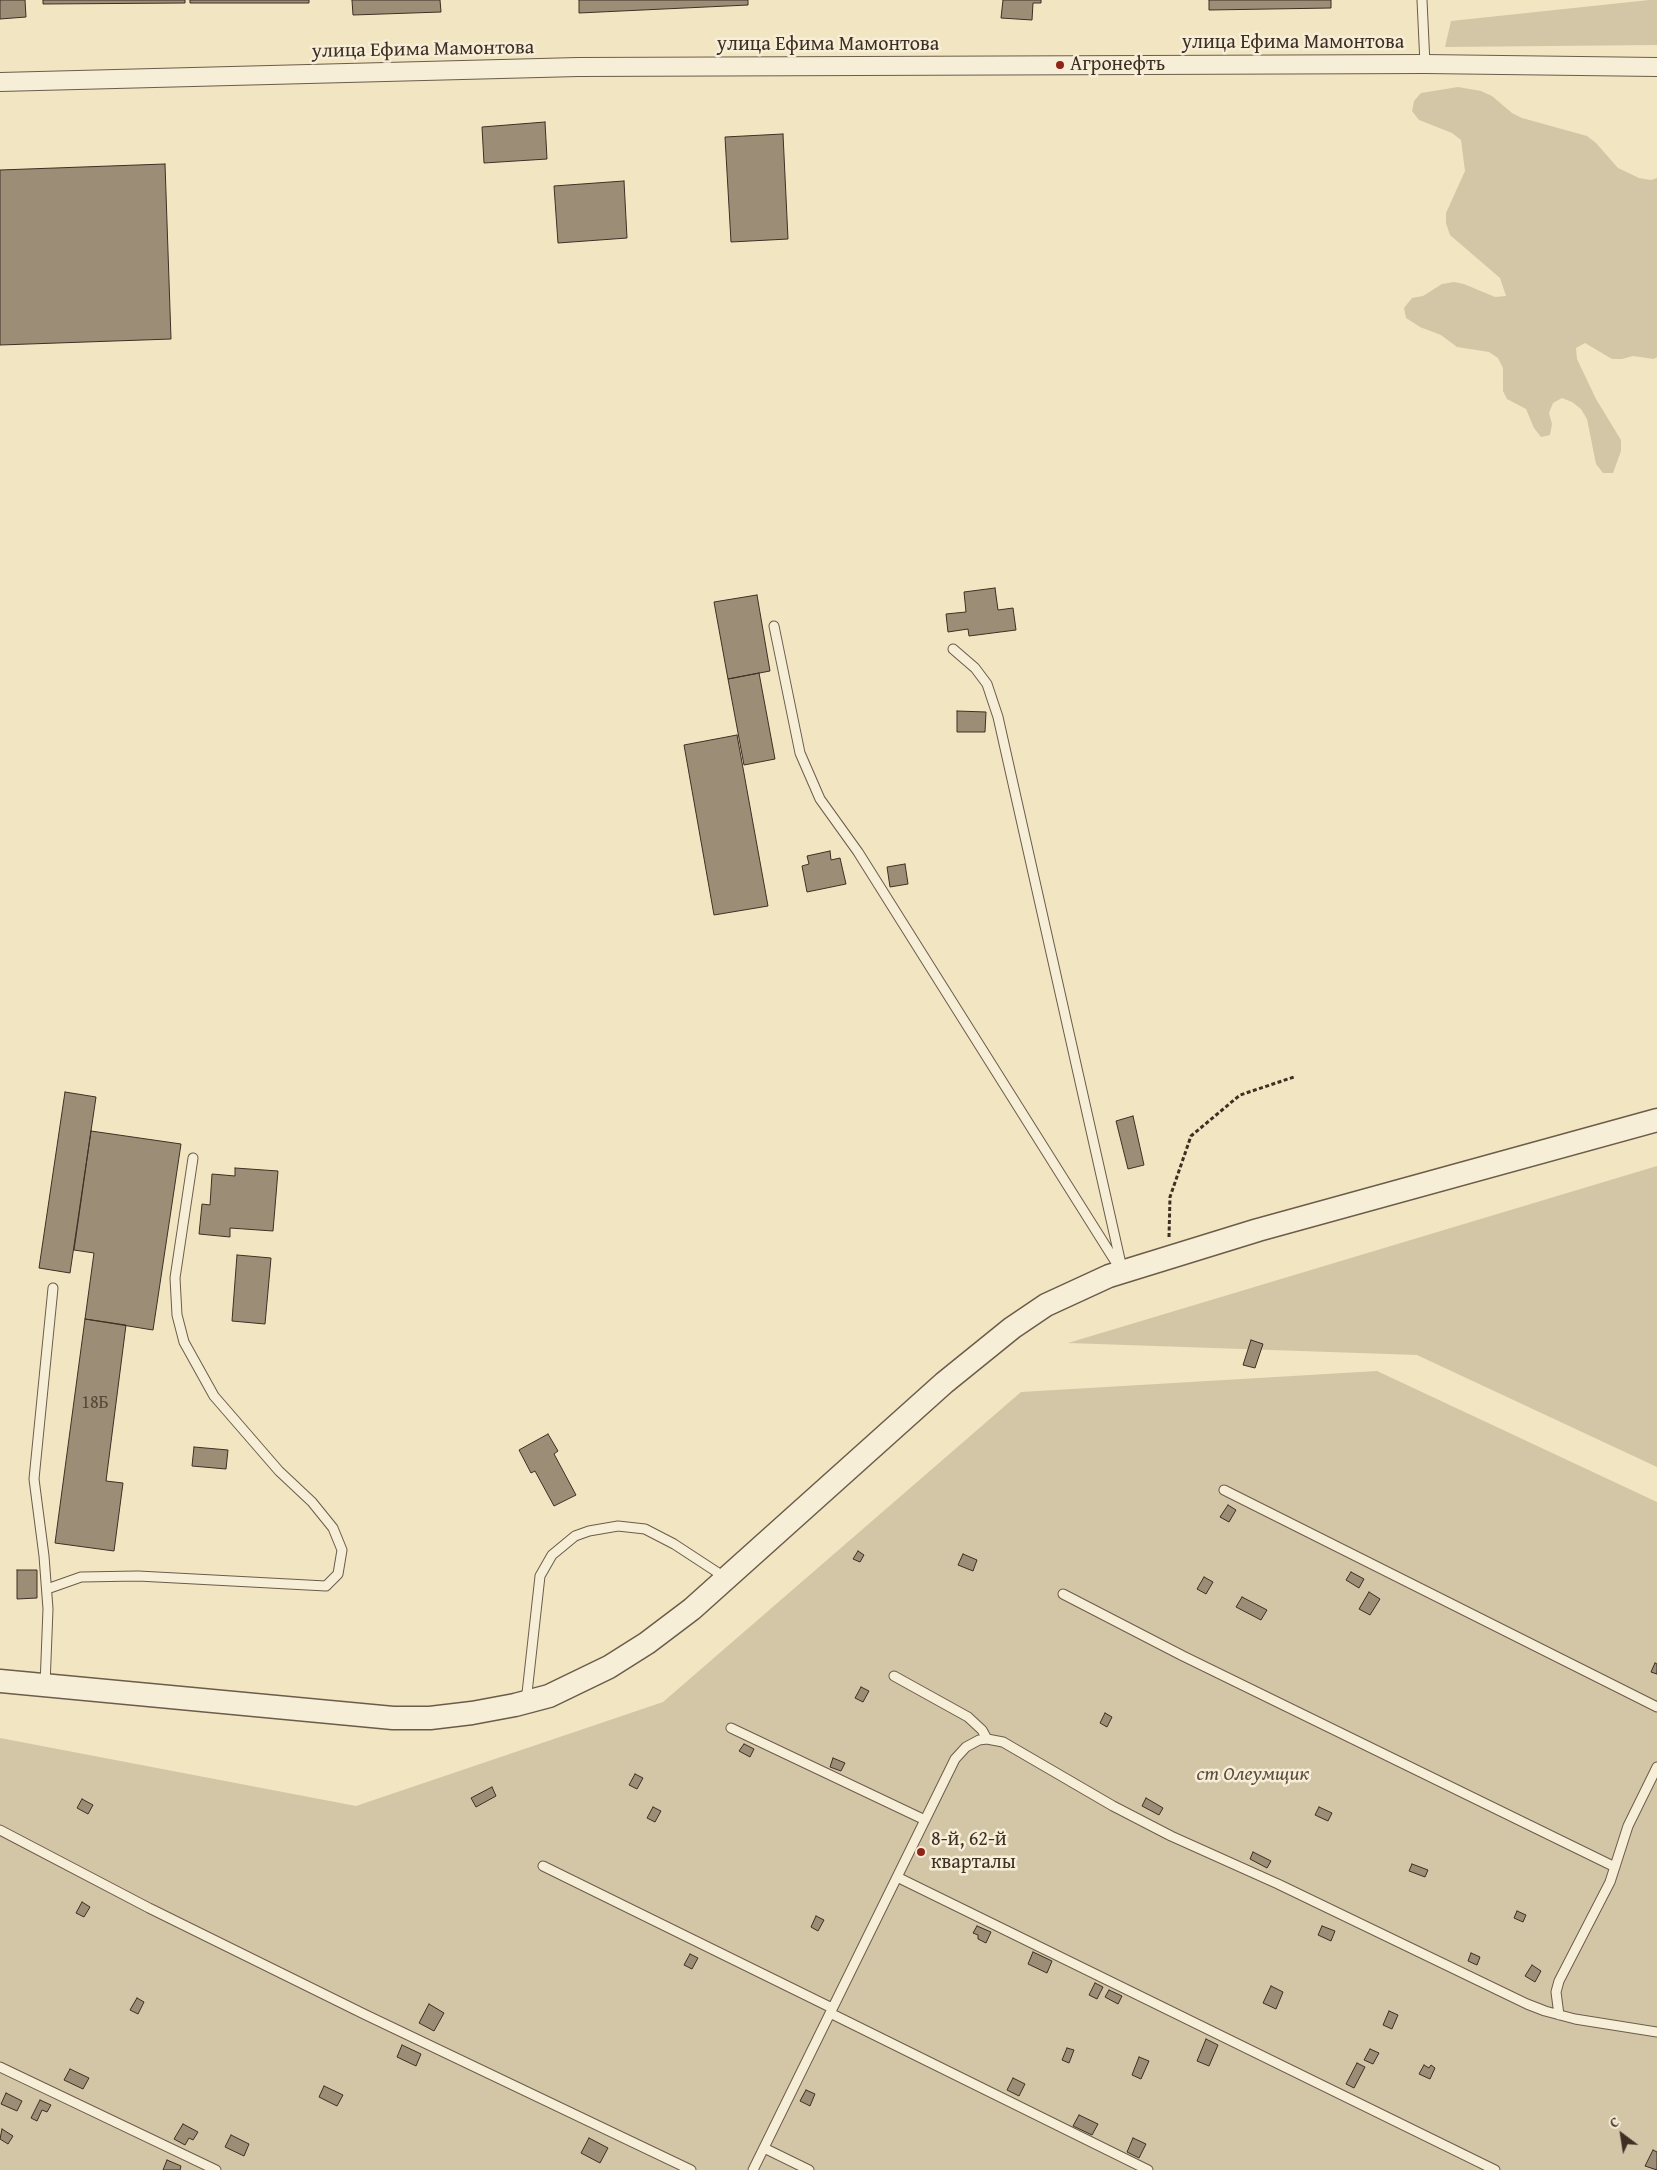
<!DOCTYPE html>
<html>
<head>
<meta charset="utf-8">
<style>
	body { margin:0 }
	#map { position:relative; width:1657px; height:2170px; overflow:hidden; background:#f2e5c1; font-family:"Gentium Book Plus",serif }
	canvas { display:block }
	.north { position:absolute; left:1597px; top:2110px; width:50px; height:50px; -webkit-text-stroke:4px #f7eed7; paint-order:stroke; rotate:329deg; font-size:14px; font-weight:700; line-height:20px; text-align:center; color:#3e2f24 }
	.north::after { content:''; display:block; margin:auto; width:18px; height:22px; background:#3e2f24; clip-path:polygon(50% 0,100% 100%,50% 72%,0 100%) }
</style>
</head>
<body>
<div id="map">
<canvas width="1657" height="2170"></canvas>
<div class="north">С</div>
</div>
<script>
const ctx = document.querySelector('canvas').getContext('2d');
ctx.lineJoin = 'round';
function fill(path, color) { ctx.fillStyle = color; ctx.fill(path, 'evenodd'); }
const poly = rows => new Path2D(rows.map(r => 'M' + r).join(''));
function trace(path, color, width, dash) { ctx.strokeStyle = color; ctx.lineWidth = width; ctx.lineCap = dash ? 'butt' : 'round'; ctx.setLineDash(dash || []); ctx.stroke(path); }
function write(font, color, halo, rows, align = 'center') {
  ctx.font = font + ' "Gentium Book Plus",serif'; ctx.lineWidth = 5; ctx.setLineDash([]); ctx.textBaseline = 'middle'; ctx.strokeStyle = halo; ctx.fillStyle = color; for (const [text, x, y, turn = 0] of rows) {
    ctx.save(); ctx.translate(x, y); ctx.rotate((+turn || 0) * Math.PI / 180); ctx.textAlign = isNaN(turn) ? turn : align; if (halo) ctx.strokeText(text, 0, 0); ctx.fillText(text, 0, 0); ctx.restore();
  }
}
fill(poly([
	[1649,0,1657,0,1657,45,1445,47,1451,21],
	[1458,87,1481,91,1492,96,1512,113,1522,118,1587,136,1596,143,1618,168,1639,178,1651,180,1657,178,1657,357,1654,359,1633,356,1622,359,1612,359,1585,343,1576,348,1577,359,1596,399,1621,440,1621,451,1613,473,1603,473,1596,464,1587,419,1581,409,1572,402,1562,398,1553,403,1549,413,1552,424,1550,435,1541,437,1534,428,1526,409,1507,399,1503,391,1503,368,1498,358,1489,352,1457,347,1441,335,1420,327,1406,318,1404,308,1412,298,1423,296,1442,284,1454,282,1464,284,1495,297,1506,296,1500,278,1450,235,1446,223,1446,213,1465,171,1461,140,1452,133,1419,120,1412,111,1414,101,1421,93],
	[1657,1166,1657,1467,1417,1355,1068,1343],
	[1377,1371,1657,1502,1657,2170,0,2170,0,1738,356,1806,663,1702,1021,1392]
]), '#d3c6a6');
const building = poly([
	[0,0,25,0,26,17,0,19,0,0],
	[43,0,185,0,185,3,43,4,43,0],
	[190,0,309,0,309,3,190,3,190,0],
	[352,0,440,0,441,12,353,15,352,0],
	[579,0,748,0,748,5,579,13,579,0],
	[1003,0,1041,0,1041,3,1033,3,1032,20,1001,18,1003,0],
	[1209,0,1331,0,1331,8,1209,10,1209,0],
	[545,122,547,159,484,163,482,127,545,122],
	[783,134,788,239,731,242,725,137,783,134],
	[165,164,171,339,0,345,0,170,165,164],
	[624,181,627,238,558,243,554,186,624,181],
	[995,588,998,610,1013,608,1016,630,969,636,968,629,948,632,946,614,966,612,964,592,995,588],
	[757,595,770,671,728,679,714,602,757,595],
	[759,673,775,759,744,765,728,679,759,673],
	[957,711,986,712,985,732,957,732,957,711],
	[737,735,768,906,714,915,684,745,737,735],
	[830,851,831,860,840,858,846,884,807,892,802,866,809,864,807,856,830,851],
	[905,864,908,884,890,887,887,867,905,864],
	[65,1092,96,1097,70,1273,39,1268,65,1092],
	[1133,1116,1144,1165,1128,1169,1116,1121,1133,1116],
	[91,1131,181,1144,153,1330,85,1319,94,1253,74,1250,91,1131],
	[235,1168,278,1171,273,1231,230,1228,230,1237,199,1234,202,1204,210,1205,212,1174,235,1176,235,1168],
	[237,1255,271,1258,265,1324,232,1321,237,1255],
	[85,1319,126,1325,106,1481,123,1483,114,1551,55,1543,85,1319],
	[1251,1340,1263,1344,1255,1368,1243,1365,1251,1340],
	[548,1434,558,1451,554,1454,576,1495,554,1506,535,1471,531,1473,519,1450,548,1434],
	[194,1447,228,1450,226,1469,192,1466,194,1447],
	[1228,1505,1236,1510,1229,1522,1220,1517,1228,1505],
	[858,1551,864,1555,860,1562,853,1559,858,1551],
	[963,1554,977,1560,973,1571,958,1565,963,1554],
	[17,1570,37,1570,37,1598,17,1599,17,1570],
	[1351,1572,1364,1579,1359,1588,1346,1580,1351,1572],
	[1204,1577,1213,1582,1206,1594,1197,1589,1204,1577],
	[1369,1592,1380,1599,1370,1615,1359,1609,1369,1592],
	[1242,1597,1267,1610,1261,1620,1236,1607,1242,1597],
	[1655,1663,1657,1664,1657,1674,1651,1672,1655,1663],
	[861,1687,869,1691,863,1702,855,1698,861,1687],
	[1105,1713,1112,1717,1107,1727,1100,1723,1105,1713],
	[744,1744,754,1749,750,1757,739,1751,744,1744],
	[833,1758,845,1763,841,1771,830,1767,833,1758],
	[635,1774,643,1778,637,1789,629,1785,635,1774],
	[492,1787,496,1796,476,1807,471,1798,492,1787],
	[1146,1798,1163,1808,1159,1815,1142,1806,1146,1798],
	[82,1799,93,1805,88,1814,77,1808,82,1799],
	[653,1807,661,1811,655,1822,647,1818,653,1807],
	[1319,1807,1332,1813,1328,1821,1315,1815,1319,1807],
	[1253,1852,1271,1861,1267,1868,1250,1859,1253,1852],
	[1412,1864,1428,1870,1425,1877,1409,1871,1412,1864],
	[82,1902,90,1907,84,1917,76,1913,82,1902],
	[1517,1911,1526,1915,1523,1922,1514,1918,1517,1911],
	[816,1916,824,1920,818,1931,811,1927,816,1916],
	[977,1926,991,1932,986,1943,978,1939,978,1935,973,1933,977,1926],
	[1322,1926,1335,1931,1331,1941,1318,1935,1322,1926],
	[1033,1952,1052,1961,1047,1973,1028,1964,1033,1952],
	[1471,1953,1480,1957,1477,1965,1468,1961,1471,1953],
	[690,1954,698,1958,692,1969,684,1965,690,1954],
	[1532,1965,1541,1971,1535,1982,1525,1976,1532,1965],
	[1095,1983,1103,1987,1097,1999,1089,1995,1095,1983],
	[1271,1986,1283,1992,1276,2009,1263,2003,1271,1986],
	[1109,1990,1122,1996,1118,2004,1105,1997,1109,1990],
	[137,1998,144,2002,138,2014,130,2010,137,1998],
	[429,2004,444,2013,434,2031,419,2023,429,2004],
	[1389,2011,1398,2015,1392,2029,1383,2025,1389,2011],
	[1206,2039,1218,2045,1209,2066,1197,2061,1206,2039],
	[402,2045,421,2054,416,2066,397,2057,402,2045],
	[1067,2048,1074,2050,1069,2063,1062,2060,1067,2048],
	[1370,2049,1379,2053,1373,2064,1364,2060,1370,2049],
	[1139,2057,1149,2061,1141,2079,1132,2075,1139,2057],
	[1357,2063,1365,2067,1354,2088,1346,2084,1357,2063],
	[1424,2065,1429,2068,1431,2065,1435,2068,1430,2079,1419,2074,1424,2065],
	[70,2069,89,2078,83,2089,64,2080,70,2069],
	[1013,2078,1025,2084,1019,2096,1007,2090,1013,2078],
	[324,2086,343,2095,337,2106,319,2097,324,2086],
	[806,2090,815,2094,810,2106,800,2101,806,2090],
	[6,2093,22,2101,17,2111,1,2104,6,2093],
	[40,2100,51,2105,47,2112,42,2110,37,2121,31,2118,40,2100],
	[1079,2115,1098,2124,1092,2135,1073,2126,1079,2115],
	[183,2124,198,2132,193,2140,189,2138,185,2145,174,2139,183,2124],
	[2,2129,13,2136,8,2144,0,2139,2,2129],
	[231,2135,249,2144,244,2156,225,2147,231,2135],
	[589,2138,608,2148,600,2163,581,2153,589,2138],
	[1133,2138,1146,2144,1139,2158,1127,2152,1133,2138],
	[1653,2150,1657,2152,1657,2170,1645,2166,1653,2150],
	[167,2160,181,2166,180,2170,163,2170,167,2160]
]);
fill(building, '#9c8e76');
trace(building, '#3e2f24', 1);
const service = poly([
	[1422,0,1425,64],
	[774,626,800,753,820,799,858,852,1122,1272],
	[953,649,975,668,987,684,998,717,1121,1264],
	[1224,1490,1657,1707],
	[47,1589,81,1577,138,1576,326,1586,338,1574,342,1550,333,1528,312,1502,279,1471,214,1396,184,1342,177,1315,175,1278,193,1158],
	[1063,1594,1183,1656,1615,1867],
	[894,1676,968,1717,982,1730,987,1739],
	[45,1685,48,1609,44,1556,34,1479,53,1288],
	[526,1702,540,1576,552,1555,575,1536,589,1531,618,1526,645,1529,674,1544,726,1578],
	[731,1728,925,1820],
	[0,1830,149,1908,366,2015,691,2170],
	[543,1866,832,2008],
	[897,1877,1495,2170],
	[830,2013,1148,2170],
	[1559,2015,1556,1992,1559,1981,1610,1882,1628,1826,1657,1767],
	[0,2067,216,2170],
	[764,2148,809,2170],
	[753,2170,955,1759,966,1747,979,1740,987,1739,1003,1742,1113,1806,1171,1836,1278,1884,1527,2004,1545,2011,1575,2019,1657,2032]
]);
const minor = poly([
	[0,82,578,67,1425,64,1657,67]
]);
const tertiary = poly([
	[0,1681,393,1718,430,1718,472,1713,515,1705,549,1696,609,1667,647,1643,692,1609,944,1383,1012,1328,1046,1305,1109,1276,1258,1230,1657,1120]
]);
trace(service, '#6b5c4b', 11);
trace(minor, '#6b5c4b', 20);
trace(tertiary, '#6b5c4b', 25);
trace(poly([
	[1169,1237,1170,1197,1191,1136,1240,1095,1294,1077]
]), '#3e2f24', 3, [4, 2.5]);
trace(service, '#f7eed7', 9);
trace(minor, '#f7eed7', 18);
trace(tertiary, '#f7eed7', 22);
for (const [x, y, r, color] of [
	[1060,65,5,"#8f2418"],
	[921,1852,5,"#8f2418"]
]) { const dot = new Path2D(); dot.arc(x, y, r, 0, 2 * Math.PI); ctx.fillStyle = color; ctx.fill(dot); trace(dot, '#f7eed7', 2); }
write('18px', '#564738', null, [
	["18Б",95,1403]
]);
write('20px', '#3e2f24', '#f7eed7', [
	["улица Ефима Мамонтова",1293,43],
	["улица Ефима Мамонтова",828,45],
	["улица Ефима Мамонтова",423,50,-1]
]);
write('20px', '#3e2f24', '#f7eed7', [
	["Агронефть",1070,65],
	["8-й, 62-й",931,1840],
	["кварталы",931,1863]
], 'left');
write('italic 20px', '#5c4d3e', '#f7eed7', [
	["ст Олеумщик",1253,1775]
]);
</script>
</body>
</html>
